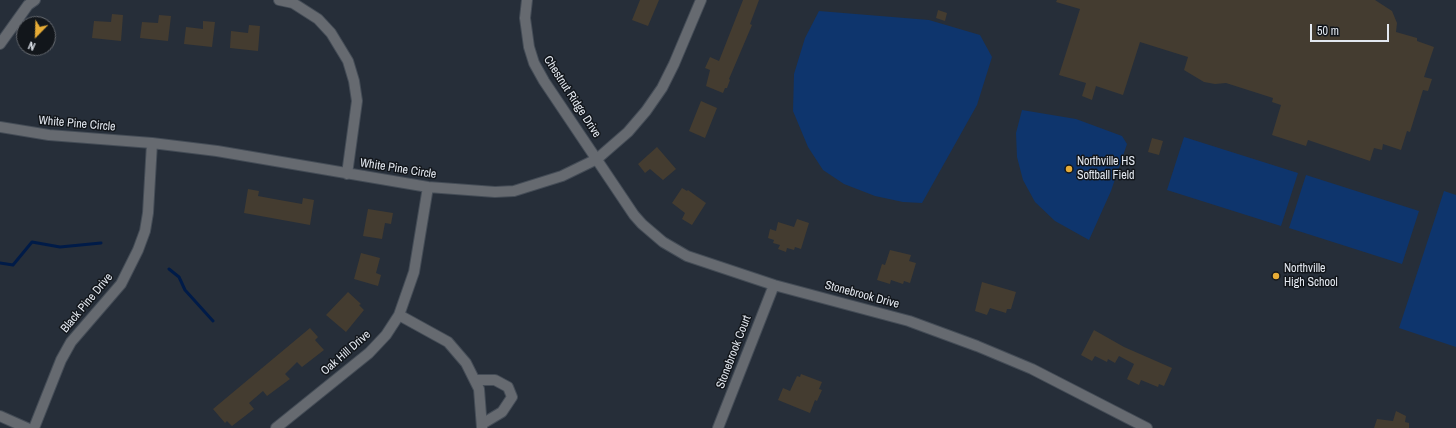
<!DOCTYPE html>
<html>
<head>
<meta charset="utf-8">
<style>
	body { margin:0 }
	#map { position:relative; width:1456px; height:428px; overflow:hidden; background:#262e39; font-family:"Archivo Narrow",sans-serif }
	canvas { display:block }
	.north { position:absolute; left:16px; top:16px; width:40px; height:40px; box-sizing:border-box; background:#12161b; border:1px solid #666a70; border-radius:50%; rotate:203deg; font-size:11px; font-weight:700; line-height:16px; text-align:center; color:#e3e8f0 }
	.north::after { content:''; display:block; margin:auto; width:14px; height:18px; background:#e7ac36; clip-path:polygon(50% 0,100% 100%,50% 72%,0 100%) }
	.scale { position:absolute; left:1310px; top:24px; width:79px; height:18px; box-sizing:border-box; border:2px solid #e3e8f0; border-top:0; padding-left:5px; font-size:12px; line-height:14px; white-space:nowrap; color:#e3e8f0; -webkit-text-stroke:3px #12161b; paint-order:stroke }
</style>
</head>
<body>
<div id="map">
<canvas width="1456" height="428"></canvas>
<div class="north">N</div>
<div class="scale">50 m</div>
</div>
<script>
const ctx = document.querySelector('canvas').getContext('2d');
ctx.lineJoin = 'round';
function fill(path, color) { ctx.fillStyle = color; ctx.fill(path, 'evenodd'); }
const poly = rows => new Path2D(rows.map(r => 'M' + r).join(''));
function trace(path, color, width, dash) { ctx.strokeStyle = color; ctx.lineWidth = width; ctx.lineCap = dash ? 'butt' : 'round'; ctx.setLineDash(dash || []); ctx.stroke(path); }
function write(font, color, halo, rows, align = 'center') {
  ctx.font = font + ' "Archivo Narrow",sans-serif'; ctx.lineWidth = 3; ctx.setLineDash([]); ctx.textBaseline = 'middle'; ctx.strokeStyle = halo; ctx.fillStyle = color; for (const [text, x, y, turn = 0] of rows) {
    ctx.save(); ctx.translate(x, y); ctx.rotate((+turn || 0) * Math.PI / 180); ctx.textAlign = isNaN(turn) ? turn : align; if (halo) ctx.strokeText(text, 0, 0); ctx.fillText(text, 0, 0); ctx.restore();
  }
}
fill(poly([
	[819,11,929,20,980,35,992,57,977,105,922,203,903,202,875,196,844,184,823,170,808,147,793,111,794,74,805,38],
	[1022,110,1076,119,1122,136,1127,144,1111,191,1089,240,1055,221,1035,202,1023,180,1017,157,1016,133],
	[1184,137,1298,173,1281,226,1167,190],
	[1306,175,1419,211,1402,264,1289,228],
	[1444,191,1456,195,1456,347,1399,328]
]), '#0e356d');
trace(poly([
	[0,263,13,265,32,242,60,247,101,243],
	[169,269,179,277,185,290,213,321]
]), '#001b48', 3);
fill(poly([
	[640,0,659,0,648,26,632,20],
	[743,0,759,0,750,24,752,25,729,79,730,80,727,88,725,88,723,93,706,86,710,70,705,68,710,57,719,61],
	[1057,0,1375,0,1392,11,1397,23,1396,32,1417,38,1417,41,1434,47,1424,77,1432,79,1428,91,1423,90,1410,132,1407,131,1401,150,1383,144,1382,150,1374,148,1370,161,1308,140,1306,146,1272,135,1281,105,1272,102,1273,98,1226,83,1215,84,1204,82,1184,70,1188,57,1140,42,1123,95,1096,86,1092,100,1082,96,1086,83,1059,75,1080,9,1056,2],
	[938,10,947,13,945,21,936,18],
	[112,14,123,15,121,41,92,38,94,21,111,22],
	[159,15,171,16,168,41,140,38,142,22,158,23],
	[203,21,215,22,212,47,184,44,186,27,203,29],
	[249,25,260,26,258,51,230,48,231,31,248,33],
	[701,101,717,108,705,138,689,131],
	[1152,138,1163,141,1159,155,1148,152],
	[657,147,676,169,663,180,650,169,645,173,638,164],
	[682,188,687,191,688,190,706,203,692,225,682,219,685,213,672,203],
	[248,189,259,191,258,196,274,199,302,204,303,198,314,200,310,225,244,213],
	[368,209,393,213,391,224,385,223,382,239,363,236],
	[797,219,809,223,801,249,795,247,794,250,787,248,786,252,778,249,780,245,773,243,774,240,768,238,770,229,776,231,778,222,794,227],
	[890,250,911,255,909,261,916,263,910,283,904,281,903,284,891,280,890,284,877,280,882,264,885,265],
	[361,253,380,258,376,273,381,275,378,286,354,279],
	[982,282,1016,292,1011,309,1007,309,1006,313,990,308,987,315,975,311],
	[348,292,361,304,359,305,364,310,346,332,326,315],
	[310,328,318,337,315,340,324,350,302,367,297,362,285,374,290,379,267,396,263,391,249,403,254,409,245,416,232,426,227,421,225,423,213,409],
	[1094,330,1124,347,1172,368,1164,386,1159,384,1158,387,1141,380,1139,385,1127,379,1134,364,1119,356,1115,363,1108,359,1107,362,1095,356,1092,361,1081,355],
	[801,374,822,382,819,389,822,390,817,401,815,400,810,413,778,400,783,388,790,391,797,376,800,377],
	[1396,411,1406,416,1405,422,1409,423,1409,428,1374,428,1377,419,1393,421]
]), '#443c30');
const minor = poly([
	[279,0,293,3,318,19,331,33,348,61,354,81,357,101,347,174],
	[527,0,525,18,529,47,534,63,544,81,634,215,642,224,663,242,687,256,774,285,909,321,977,346,1032,369,1147,428],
	[0,44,28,5,35,0],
	[0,127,49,135,152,143,217,151,428,187,495,192,514,191,562,176,597,159,628,132,646,111,662,88,674,64,701,0],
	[399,315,448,342,466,363,479,389,482,428],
	[475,380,495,380,508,387,512,397,502,412,482,424],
	[0,416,27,428],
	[34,428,61,360,71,342,121,284,138,250,145,231,148,213,152,143],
	[276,428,369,353,386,335,399,315,414,272,428,187],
	[718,428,774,285]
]);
trace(minor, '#444c56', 12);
trace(minor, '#666a70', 10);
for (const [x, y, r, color] of [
	[1069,169,4,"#e7ac36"],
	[1276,276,4,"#e7ac36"]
]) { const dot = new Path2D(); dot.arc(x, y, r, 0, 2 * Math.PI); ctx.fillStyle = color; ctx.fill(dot); trace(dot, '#12161b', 1.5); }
write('12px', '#e3e8f0', '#12161b', [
	["Chestnut Ridge Drive",572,97,57],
	["White Pine Circle",77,124,5],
	["White Pine Circle",398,169,9],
	["Stonebrook Drive",862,295,15],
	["Black Pine Drive",87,303,-50],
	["Stonebrook Court",734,352,-69],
	["Oak Hill Drive",346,353,-41]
]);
write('12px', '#e3e8f0', '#12161b', [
	["Northville HS",1077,162],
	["Softball Field",1077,176],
	["Northville",1284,269],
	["High School",1284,283]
], 'left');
</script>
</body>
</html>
